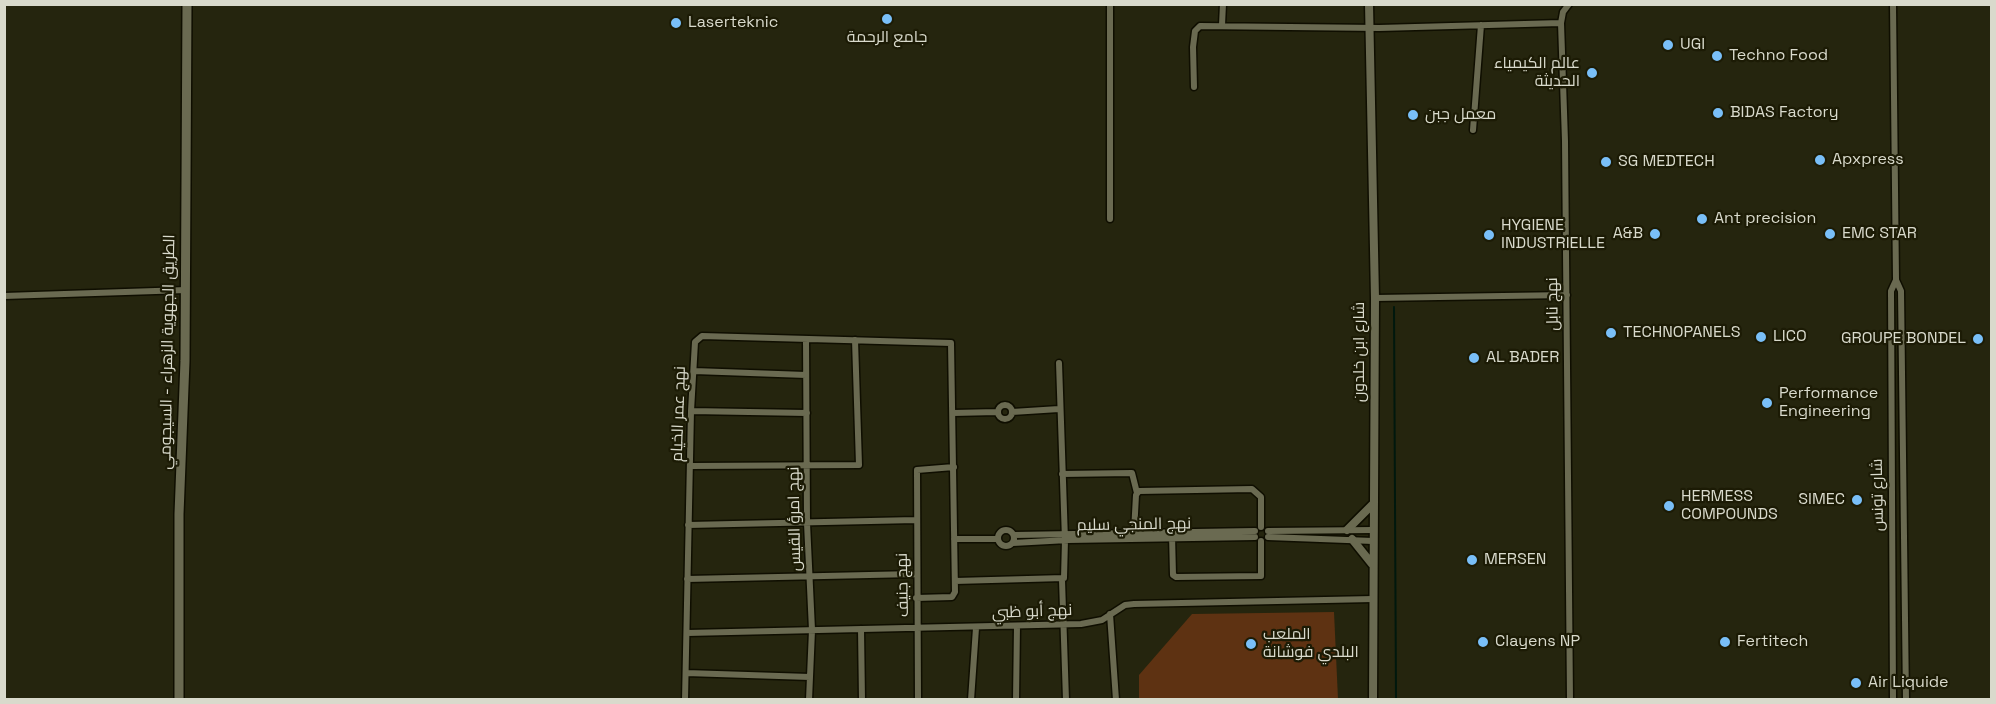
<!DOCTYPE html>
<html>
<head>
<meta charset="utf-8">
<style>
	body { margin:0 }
	#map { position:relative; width:1996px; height:704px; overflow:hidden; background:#25250e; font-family:"Space Grotesk",sans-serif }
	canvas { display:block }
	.frame { position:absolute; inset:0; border:6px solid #d9dacc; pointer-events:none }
</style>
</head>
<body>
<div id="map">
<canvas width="1996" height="704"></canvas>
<div class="frame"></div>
</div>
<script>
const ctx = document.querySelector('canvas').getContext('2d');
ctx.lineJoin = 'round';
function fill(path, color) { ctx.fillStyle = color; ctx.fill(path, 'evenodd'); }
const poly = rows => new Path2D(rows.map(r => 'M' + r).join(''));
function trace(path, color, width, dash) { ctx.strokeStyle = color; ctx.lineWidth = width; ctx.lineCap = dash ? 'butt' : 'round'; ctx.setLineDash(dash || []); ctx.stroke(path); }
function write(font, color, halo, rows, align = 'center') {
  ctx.font = font + ' "Space Grotesk",Cairo,sans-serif'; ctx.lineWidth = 4.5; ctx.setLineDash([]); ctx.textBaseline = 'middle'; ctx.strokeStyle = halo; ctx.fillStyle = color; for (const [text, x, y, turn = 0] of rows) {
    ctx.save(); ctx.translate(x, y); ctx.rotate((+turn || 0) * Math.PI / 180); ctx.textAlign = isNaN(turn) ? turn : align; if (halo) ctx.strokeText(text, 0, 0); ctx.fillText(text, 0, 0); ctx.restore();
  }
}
fill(poly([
	[1334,612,1338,699,1139,699,1139,675,1192,614]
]), '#5e3212');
trace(poly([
	[1394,307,1396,700]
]), '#00180d', 2);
const minor = poly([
	[1110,4,1110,219],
	[1569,4,1563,12,1561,23,1565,141,1570,700],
	[1893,4,1896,280,1901,291,1906,700],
	[1222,25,1223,4],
	[1194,87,1193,47,1195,31,1200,26,1379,28,1561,23],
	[1473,130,1481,25],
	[4,296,186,290],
	[1375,298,1567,295],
	[806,339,807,523,812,630,809,700],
	[694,371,806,375],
	'998 412a7 7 0 1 1 14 0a7 7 0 1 1-14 0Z',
	[691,411,807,413],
	[1012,412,1059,409],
	[953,413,997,412],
	[691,466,859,465,855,340],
	[1062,474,1132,473,1137,493],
	[688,525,916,520],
	'998 538a8 8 0 1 1 16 0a8 8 0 1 1-16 0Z',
	[1268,531,1373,530],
	[1134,532,1136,495,1139,491,1252,489,1261,497,1261,527],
	[1014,535,1255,531],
	[1172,535,1173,575,1176,577,1261,576,1261,541],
	[1268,537,1373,541],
	[954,539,998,539],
	[1013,543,1068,540,1255,537],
	[687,579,915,574],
	[1062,580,1066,700],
	[955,581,1064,578,1065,540,1059,363],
	[1110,614,1116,700],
	[861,629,862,700],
	[687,633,1081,624,1102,620,1125,605,1134,604,1373,599],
	[686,673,810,677],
	[685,700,691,411,695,342,702,336,951,343,955,592,952,597,916,598],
	[918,700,917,470,954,467],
	[971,700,976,628],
	[1016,700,1017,626],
	[1893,700,1891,291,1896,280]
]);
const tertiary = poly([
	[1369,4,1375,298,1373,700],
	[1347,530,1373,504],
	[1352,539,1372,564]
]);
const secondary = poly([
	[179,700,179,514,185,361,187,4]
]);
trace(minor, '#0f0e00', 9);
trace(tertiary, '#0f0e00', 11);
trace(secondary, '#0f0e00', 12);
trace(minor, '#6a6a51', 6);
trace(tertiary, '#6a6a51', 8);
trace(secondary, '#6a6a51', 9);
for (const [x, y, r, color] of [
	[887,19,6,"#79bff8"],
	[676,23,6,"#79bff8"],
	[1668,45,6,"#79bff8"],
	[1717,56,6,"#79bff8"],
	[1592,73,6,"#79bff8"],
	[1718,113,6,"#79bff8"],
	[1413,115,6,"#79bff8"],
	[1820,160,6,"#79bff8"],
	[1606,162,6,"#79bff8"],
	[1702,219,6,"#79bff8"],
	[1655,234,6,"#79bff8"],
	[1830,234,6,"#79bff8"],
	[1489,235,6,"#79bff8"],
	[1611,333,6,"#79bff8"],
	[1761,337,6,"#79bff8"],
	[1978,339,6,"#79bff8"],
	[1474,358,6,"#79bff8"],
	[1767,403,6,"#79bff8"],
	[1857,500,6,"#79bff8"],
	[1669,506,6,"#79bff8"],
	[1472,560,6,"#79bff8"],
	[1483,642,6,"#79bff8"],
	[1725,642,6,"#79bff8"],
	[1251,644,6,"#79bff8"],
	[1856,683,6,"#79bff8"]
]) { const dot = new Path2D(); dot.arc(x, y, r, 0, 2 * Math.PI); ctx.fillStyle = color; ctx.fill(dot); trace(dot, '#1c1b05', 2); }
write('16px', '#d9dacc', '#1c1b05', [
	["Laserteknic",688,23],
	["جامع الرحمة",887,38,"center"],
	["UGI",1680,45],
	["Techno Food",1729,56],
	["عالم الكيمياء",1580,64,"right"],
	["الحديثة",1580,82,"right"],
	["BIDAS Factory",1730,113],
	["معمل جبن",1425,115],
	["Apxpress",1832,160],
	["SG MEDTECH",1618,162],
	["Ant precision",1714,219],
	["HYGIENE",1501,226],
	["INDUSTRIELLE",1501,244],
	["A&B",1643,234,"right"],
	["EMC STAR",1842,234],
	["TECHNOPANELS",1623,333],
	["LICO",1773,337],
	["GROUPE BONDEL",1966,339,"right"],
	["AL BADER",1486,358],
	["Performance",1779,394],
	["Engineering",1779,412],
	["HERMESS",1681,497],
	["COMPOUNDS",1681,515],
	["SIMEC",1845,500,"right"],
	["MERSEN",1484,560],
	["الملعب",1263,635],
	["البلدي فوشانة",1263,653],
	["Clayens NP",1495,642],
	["Fertitech",1737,642],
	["Air Liquide",1868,683]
], 'left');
write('16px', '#d9dacc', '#1c1b05', [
	["نهج نابل",1553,304,-91],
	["الطريق الجهوية الزهراء - السيجومي",168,352,-89],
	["شارع ابن خلدون",1360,352,-90],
	["نهج عمر الخيام",679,414,-88],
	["شارع تونس",1878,495,-91],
	["نهج امرؤ القيس",795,519,-91],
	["نهج المنجي سليم",1134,525,-1],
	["نهج جنيف",903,585,-91],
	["نهج أبو ظبي",1032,612,-2]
]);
</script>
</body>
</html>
